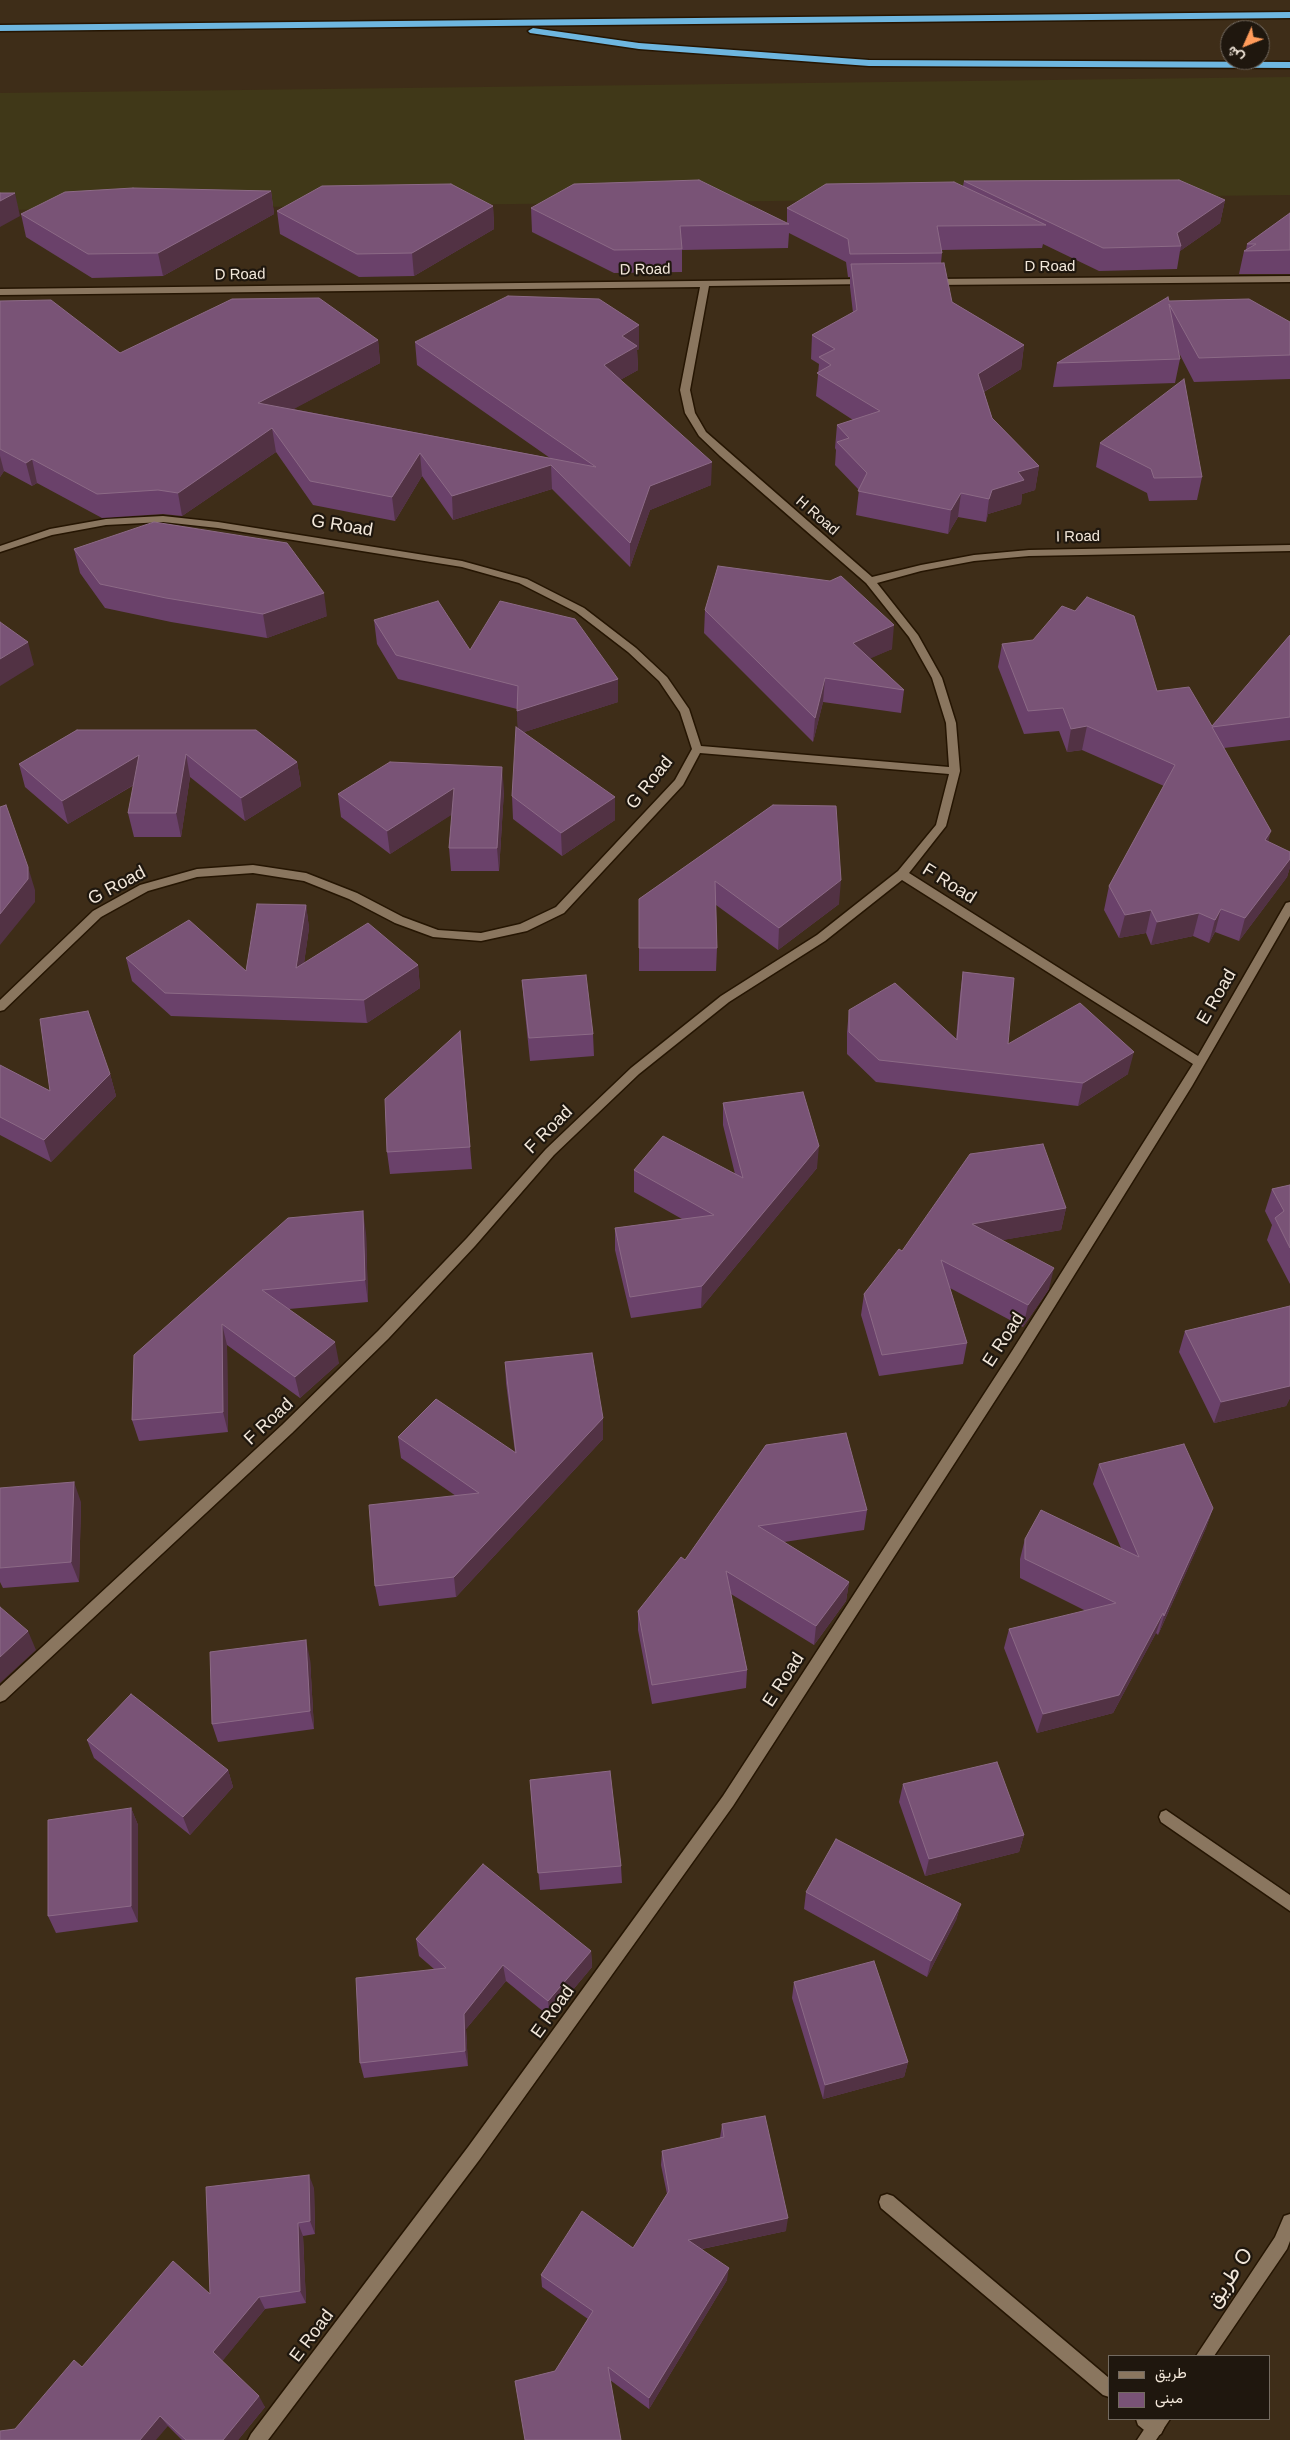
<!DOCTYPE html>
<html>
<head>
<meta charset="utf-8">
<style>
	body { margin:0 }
	#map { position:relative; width:1290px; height:2440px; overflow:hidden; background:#3e2d18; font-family:Helvetica,Vazirmatn,sans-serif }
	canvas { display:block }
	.legend { position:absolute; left:1108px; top:2355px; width:162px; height:65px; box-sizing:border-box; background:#1f170e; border:1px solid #736a60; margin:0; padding:6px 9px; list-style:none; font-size:15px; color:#f2e7da }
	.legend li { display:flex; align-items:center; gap:10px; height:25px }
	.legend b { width:25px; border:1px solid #736a60 }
	.north { position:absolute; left:1220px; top:20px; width:50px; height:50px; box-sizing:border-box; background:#1f170e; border:1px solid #736a60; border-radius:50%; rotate:226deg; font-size:14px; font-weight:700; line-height:20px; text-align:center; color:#f2e7da }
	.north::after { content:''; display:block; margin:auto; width:18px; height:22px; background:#ff9b5a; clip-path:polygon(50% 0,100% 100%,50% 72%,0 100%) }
</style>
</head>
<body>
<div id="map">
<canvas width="1290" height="2440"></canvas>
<ul class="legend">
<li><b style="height:6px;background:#8a765f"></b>طريق</li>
<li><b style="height:14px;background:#795376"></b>مبنى</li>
</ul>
<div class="north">ش</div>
</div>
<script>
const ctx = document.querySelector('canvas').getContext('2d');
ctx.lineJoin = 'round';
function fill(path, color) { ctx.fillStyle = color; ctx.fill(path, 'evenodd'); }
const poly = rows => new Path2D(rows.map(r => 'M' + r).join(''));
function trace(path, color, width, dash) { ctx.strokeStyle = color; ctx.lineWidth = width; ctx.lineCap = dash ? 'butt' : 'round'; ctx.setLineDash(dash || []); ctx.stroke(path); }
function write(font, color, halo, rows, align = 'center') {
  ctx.font = font + ' Helvetica,Vazirmatn,sans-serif'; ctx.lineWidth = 4.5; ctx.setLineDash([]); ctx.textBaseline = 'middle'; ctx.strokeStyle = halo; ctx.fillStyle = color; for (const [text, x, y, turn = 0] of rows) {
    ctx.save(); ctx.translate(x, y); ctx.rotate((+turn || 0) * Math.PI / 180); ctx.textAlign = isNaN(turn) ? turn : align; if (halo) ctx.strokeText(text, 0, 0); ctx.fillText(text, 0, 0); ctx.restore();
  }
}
fill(poly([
	[1290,77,1290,195,0,210,0,93]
]), '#403818');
const lane = poly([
	[1166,1810,1290,1895,1290,1911,1161,1822,1159,1817,1161,1812,1166,1810],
	[887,2194,893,2196,1109,2378,1109,2397,1103,2395,881,2208,879,2202,881,2196,887,2194],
	[1136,2419,1157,2419,1164,2428,1161,2434,1155,2437,1149,2434,1138,2425,1136,2419]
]);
const street = poly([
	[1290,276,1290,282,932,285,928,282,932,279,1290,276],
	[867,279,870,280,870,284,709,286,690,390,695,413,706,432,872,577,921,565,974,555,1029,550,1290,545,1290,551,1029,556,974,561,921,571,877,583,918,635,942,678,956,723,960,771,946,826,909,873,1198,1056,1286,903,1290,902,1290,916,1192,1086,1022,1359,733,1806,480,2159,268,2440,248,2440,251,2434,468,2147,723,1796,1012,1351,1193,1064,902,880,825,941,729,1002,639,1074,554,1155,475,1246,388,1339,292,1433,5,1700,0,1702,0,1686,282,1425,378,1331,467,1238,546,1149,631,1068,721,996,817,935,898,871,936,825,949,774,700,753,683,785,564,913,527,931,481,941,433,937,395,923,349,899,304,881,253,873,197,877,148,891,101,917,4,1010,0,1011,0,1000,93,911,140,885,197,869,253,865,306,873,357,893,403,917,438,930,481,933,520,924,556,907,675,780,692,749,680,712,659,681,628,652,576,612,519,583,462,567,218,528,163,522,106,525,52,535,0,552,0,546,50,529,106,519,163,516,218,522,462,561,527,579,584,608,636,648,667,677,689,709,701,746,949,767,946,723,932,678,909,637,866,583,720,456,699,436,685,413,680,390,700,287,0,295,0,289,867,279],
	[1290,2214,1290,2241,1287,2249,1214,2356,1196,2356,1275,2237,1284,2216,1290,2214],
	[1151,2419,1170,2419,1156,2440,1137,2440,1151,2419]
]);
const highway = poly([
	[1290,12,1290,18,0,31,0,25,1290,12],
	[533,28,639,43,869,60,1290,62,1290,68,869,66,639,49,530,33,528,31,533,28]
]);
trace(lane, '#251502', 3);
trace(street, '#251502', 3);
trace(highway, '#251502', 3);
fill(lane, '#8a765f');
fill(street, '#8a765f');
fill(highway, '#6eb6df');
fill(poly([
	[964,181,1225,200,1220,223,1180,251,1177,269,1099,271,1043,244,1042,248,942,250,942,253,941,263,952,302,1024,345,1021,369,984,392,992,418,1039,466,1035,490,1022,494,1021,504,988,514,986,522,958,517,948,534,856,515,859,490,835,465,836,450,835,448,837,425,853,420,816,396,819,364,811,359,812,335,853,313,850,287,850,277,848,277,846,262,789,233,788,248,682,250,682,272,614,273,532,232,531,208,787,223,787,208,963,186],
	[271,191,274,214,163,276,92,278,26,237,21,214],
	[493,206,494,229,414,276,359,277,280,234,277,211],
	[1290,213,1290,274,1239,274,1244,251,1246,250,1247,244],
	[0,301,120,353,378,340,380,363,293,409,550,458,417,365,415,342,639,349,637,350,638,370,620,380,711,485,650,510,630,567,552,489,453,520,422,476,395,521,313,505,276,452,182,516,163,514,102,518,37,483,32,486,4,471,0,477],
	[1169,301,1290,322,1290,379,1194,382,1179,353,1180,359,1175,383,1053,387,1057,363],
	[1100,443,1202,477,1197,500,1149,501,1147,493,1096,467],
	[74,549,327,616,267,638,171,622,105,608,80,573],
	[705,610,892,649,870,658,904,690,901,713,823,702,813,742,704,633],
	[374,620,470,650,618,679,618,702,524,732,615,820,562,856,513,819,512,796,518,728,517,709,398,679,377,644],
	[1290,635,1290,740,1224,748,1268,842,1290,852,1290,867,1287,877,1239,941,1215,932,1209,943,1193,936,1151,945,1146,933,1119,938,1104,910,1109,886,1164,786,1082,750,1067,752,1059,731,1024,734,998,667,1002,644,1157,691,1212,726],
	[77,730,297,762,301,786,245,821,190,777,181,837,134,837,128,813,134,785,68,824,25,787,19,764],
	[504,790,499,871,451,871,449,848,452,814,390,854,341,817,338,794],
	[773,805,839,904,778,950,716,905,717,948,716,971,639,971,639,899],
	[306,905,309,928,304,963,418,965,420,988,367,1023,171,1016,132,981,126,958,246,971],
	[963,972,1008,1044,1128,1074,1078,1106,876,1082,847,1054,847,1032,849,1010,956,1039,960,995],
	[522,980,593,1034,594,1056,530,1061,524,1003],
	[460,1031,472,1169,390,1174,387,1152],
	[0,1065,50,1091,110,1074,116,1096,51,1162,0,1135],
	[723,1103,817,1168,701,1308,631,1318,615,1250,615,1228,682,1219,634,1192,634,1170,735,1174,723,1125],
	[1290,1185,1290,1284,1267,1240,1272,1225,1265,1211,1272,1189],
	[1066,1208,1061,1230,1002,1240,1049,1289,1023,1327,950,1288,967,1343,963,1364,879,1376,861,1315,864,1294,902,1251],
	[366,1233,368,1302,289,1309,339,1363,300,1398,227,1345,228,1432,139,1441,132,1420,134,1355],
	[1290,1306,1290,1398,1286,1406,1214,1423,1179,1352,1185,1331],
	[505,1362,603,1418,603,1439,456,1597,379,1606,375,1586,456,1496,401,1458,398,1437,515,1452,506,1383],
	[766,1445,867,1510,864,1530,784,1542,849,1582,846,1601,814,1645,731,1594,747,1670,746,1688,652,1704,638,1630,638,1611,685,1560],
	[1099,1464,1213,1508,1206,1528,1158,1635,1156,1633,1113,1713,1037,1733,1004,1648,1009,1629,1086,1611,1020,1578,1020,1559,1025,1539,1121,1548,1093,1484],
	[0,1488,81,1502,79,1582,3,1588,0,1582],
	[310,1659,314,1729,218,1742,212,1724],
	[87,1740,228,1770,233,1787,190,1835,94,1758],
	[530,1780,621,1866,622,1883,540,1890],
	[903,1784,1024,1835,1019,1852,925,1876,899,1802],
	[131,1808,138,1825,138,1922,56,1933,48,1916],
	[806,1892,961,1904,956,1920,927,1977,804,1909],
	[416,1939,591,1951,592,1967,550,2017,506,1981,466,2029,468,2066,364,2078,360,2063,434,1969,419,1956],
	[794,1982,908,2062,904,2077,823,2099,792,1998],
	[722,2124,786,2231,702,2249,727,2280,649,2409,610,2380,555,2371,588,2319,542,2287,541,2275,633,2248,667,2194,661,2165,662,2151,720,2138],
	[314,2188,315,2234,303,2236,306,2303,265,2309,222,2361,265,2407,238,2440,182,2440,168,2426,15,2429,82,2367,210,2294]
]), '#6a416a');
fill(poly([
	[271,191,274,214,163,276,158,253],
	[15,193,20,216,0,227,0,201],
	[1225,200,1220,223,1180,251,1181,246,1177,233],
	[493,206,494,229,414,276,412,253],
	[639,325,639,349,637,350,638,370,604,389,604,365,622,336],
	[378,340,380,363,262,426,258,403],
	[1024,345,1021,369,975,397,978,374],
	[272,428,276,452,182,516,178,493],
	[420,453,422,476,395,521,392,497],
	[0,456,4,471,0,477],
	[32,459,37,483,32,486,26,463],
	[712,462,711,485,650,510,630,567,630,543,650,486],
	[551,465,552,489,453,520,452,496],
	[1039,466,1035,490,1022,494,1021,504,988,514,986,522,989,499,992,490,1018,472],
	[961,493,958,517,948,534,951,510],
	[324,593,327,616,267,638,263,614],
	[894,625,892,649,851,667,853,643],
	[28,642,34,665,0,686,0,659],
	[825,678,823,702,813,742,815,718],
	[618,679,618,702,518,734,517,711],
	[1087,726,1082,750,1067,752,1071,729],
	[186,754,190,777,181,837,176,813],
	[139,755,145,778,68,824,62,801],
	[297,762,301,786,245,821,241,798],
	[502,767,504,790,499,871,497,848],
	[454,788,456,812,390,854,387,831],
	[615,797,615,820,562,856,561,833],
	[1271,831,1265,854,1265,840],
	[1290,859,1290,867,1287,877,1239,941,1245,918],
	[28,867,35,890,35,902,0,945,0,914],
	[841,880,839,904,778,950,779,928],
	[306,905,309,928,300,991,296,968],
	[1221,909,1215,932,1209,943,1215,920],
	[1151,910,1146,933,1119,938,1125,915],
	[1199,913,1193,936,1151,945,1157,922],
	[418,965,420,988,367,1023,364,1000],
	[1134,1052,1128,1074,1078,1106,1083,1083],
	[110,1074,116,1096,51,1162,44,1140],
	[819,1146,817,1168,701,1308,702,1286],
	[1066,1208,1061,1230,968,1246,972,1224],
	[363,1211,366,1233,368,1302,365,1280],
	[1054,1268,1049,1289,1023,1327,1028,1305],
	[222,1324,227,1345,228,1432,223,1412],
	[335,1342,339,1363,300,1398,295,1377],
	[1290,1386,1290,1398,1286,1406,1214,1423,1221,1402],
	[603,1418,603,1439,456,1597,454,1577],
	[74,1482,81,1502,79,1582,71,1562],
	[1213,1508,1206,1528,1158,1635,1164,1616],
	[849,1582,846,1601,814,1645,816,1626],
	[1163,1613,1156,1633,1113,1713,1037,1733,1043,1714],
	[28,1631,36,1650,0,1683,0,1657],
	[306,1640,310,1659,314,1729,310,1711],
	[228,1770,233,1787,190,1835,183,1817],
	[131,1808,138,1825,138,1922,131,1906],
	[1024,1835,1019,1852,925,1876,929,1859],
	[961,1904,956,1920,927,1977,931,1961],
	[591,1951,592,1967,550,2017,548,2001],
	[503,1965,506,1981,466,2029,468,2066,465,2051,464,2014],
	[908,2062,904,2077,823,2099,825,2085],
	[309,2175,314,2188,315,2234,310,2221],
	[788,2218,786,2231,687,2252,688,2240],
	[298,2223,303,2236,306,2303,300,2291],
	[729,2268,727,2280,649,2409,649,2398],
	[259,2297,265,2309,220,2364,213,2352],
	[259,2396,265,2407,238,2440,223,2440],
	[160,2416,168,2426,156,2440,140,2440]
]), '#523244');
const building = poly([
	[699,180,789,224,680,226,682,249,614,250,531,208,574,184,699,180],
	[1179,180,1225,200,1177,233,1181,246,1103,248,964,181,1179,180],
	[954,182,1046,225,937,226,942,253,850,254,848,239,787,208,826,184,954,182],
	[451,184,493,206,412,253,357,254,277,211,322,186,451,184],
	[133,188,271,191,158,253,88,254,21,214,65,192,133,188],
	[0,193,15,193,0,201,0,193],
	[1290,213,1290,250,1244,251,1256,244,1247,244,1290,213],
	[944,263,952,302,1024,345,978,374,992,418,1039,466,1018,472,1024,480,992,490,989,499,961,493,951,510,858,491,867,473,837,442,849,438,837,425,880,411,817,373,831,365,819,357,835,349,812,335,857,310,851,264,944,263],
	[508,296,599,299,639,325,622,336,637,346,604,365,712,462,650,486,630,543,551,465,452,496,420,453,392,497,310,481,272,428,178,493,158,490,97,494,32,459,26,463,0,449,0,301,51,300,120,353,232,299,319,298,378,340,258,403,596,467,415,342,508,296],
	[1168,297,1169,301,1249,299,1290,322,1290,355,1199,358,1169,304,1180,359,1057,363,1168,297],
	[1184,379,1202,477,1154,478,1151,469,1100,443,1184,379],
	[154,522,287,543,324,593,263,614,166,598,100,584,74,549,154,522],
	[718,566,830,581,841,576,894,625,853,643,904,690,825,678,815,718,705,610,718,566],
	[1087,597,1134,616,1157,691,1189,687,1212,726,1290,635,1290,717,1212,727,1271,831,1265,840,1290,852,1290,859,1245,918,1221,909,1215,920,1199,913,1157,922,1151,910,1125,915,1109,886,1175,765,1087,726,1071,729,1063,708,1028,711,1002,644,1033,640,1062,606,1075,611,1087,597],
	[438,601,470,650,500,601,575,619,618,679,517,711,518,686,396,655,374,620,438,601],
	[0,622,28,642,0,659,0,622],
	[516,727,615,797,561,833,512,796,516,727],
	[77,730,256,730,297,762,241,798,186,754,176,813,128,813,139,755,62,801,19,764,77,730],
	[390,762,502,767,497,848,449,848,454,788,387,831,338,794,390,762],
	[6,805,28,867,28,879,0,914,0,807,6,805],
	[773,805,836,806,841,880,779,928,715,881,717,948,639,948,639,899,773,805],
	[257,904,306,905,296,968,368,923,418,965,364,1000,165,993,126,958,189,920,246,971,257,904],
	[963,972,1014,978,1008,1044,1080,1003,1134,1052,1083,1083,879,1060,849,1032,849,1010,895,983,957,1040,963,972],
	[586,975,593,1034,529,1038,522,980,586,975],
	[88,1011,110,1074,44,1140,0,1117,0,1065,50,1091,40,1019,88,1011],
	[460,1031,470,1147,387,1152,385,1099,460,1031],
	[803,1092,819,1146,702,1286,630,1297,615,1228,714,1215,634,1170,663,1136,743,1178,723,1103,803,1092],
	[1043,1144,1066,1208,972,1224,1054,1268,1028,1305,941,1260,967,1343,882,1355,864,1294,899,1249,902,1251,970,1154,1043,1144],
	[1290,1185,1290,1248,1275,1218,1284,1211,1272,1189,1290,1185],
	[363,1211,365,1280,262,1290,335,1342,295,1377,222,1324,223,1412,132,1420,134,1355,288,1218,363,1211],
	[1290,1306,1290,1386,1221,1402,1185,1331,1290,1306],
	[592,1353,603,1418,454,1577,375,1586,369,1505,479,1493,398,1437,436,1399,516,1453,505,1362,592,1353],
	[846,1433,867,1510,758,1526,849,1582,816,1626,726,1571,747,1670,652,1685,638,1611,681,1557,685,1560,766,1445,846,1433],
	[1184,1444,1213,1508,1164,1616,1163,1613,1119,1695,1043,1714,1009,1629,1116,1603,1025,1559,1025,1539,1041,1510,1139,1557,1099,1464,1184,1444],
	[74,1482,71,1562,0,1568,0,1488,74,1482],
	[0,1607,28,1631,0,1657,0,1607],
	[306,1640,310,1711,212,1724,210,1652,306,1640],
	[131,1694,228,1770,183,1817,87,1740,131,1694],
	[997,1762,1024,1835,929,1859,903,1784,997,1762],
	[610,1771,621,1866,538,1873,530,1780,610,1771],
	[131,1808,131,1906,48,1916,48,1820,131,1808],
	[836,1839,961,1904,931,1961,806,1892,836,1839],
	[483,1864,591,1951,548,2001,503,1965,464,2014,465,2051,360,2063,356,1978,446,1968,416,1939,483,1864],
	[874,1961,908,2062,825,2085,794,1982,874,1961],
	[765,2116,788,2218,688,2240,729,2268,649,2398,608,2367,621,2440,525,2440,515,2381,555,2371,593,2311,541,2275,582,2211,633,2248,669,2191,662,2151,724,2137,722,2124,765,2116],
	[309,2175,310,2221,298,2223,300,2291,259,2297,213,2352,259,2396,223,2440,186,2440,160,2416,140,2440,0,2440,0,2431,15,2429,74,2360,82,2367,173,2261,210,2294,206,2187,309,2175]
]);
fill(building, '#795376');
trace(building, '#8c6a86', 1);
write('15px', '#f2e7da', '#1f170e', [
	["D Road",1050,267],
	["D Road",645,270,-1],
	["D Road",240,275,-1],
	["H Road",817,516,41],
	["I Road",1078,537,-1]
]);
write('18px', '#f2e7da', '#1f170e', [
	["G Road",342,526,9],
	["G Road",650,783,-51],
	["F Road",949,884,32],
	["G Road",117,886,-28],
	["E Road",1217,997,-60],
	["F Road",549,1130,-45],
	["E Road",1004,1340,-57],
	["F Road",269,1422,-43],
	["E Road",784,1680,-57],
	["E Road",553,2012,-54],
	["E Road",312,2336,-53]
]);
write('21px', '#f2e7da', '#1f170e', [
	["طريق O",1230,2278,-56]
]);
</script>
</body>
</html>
